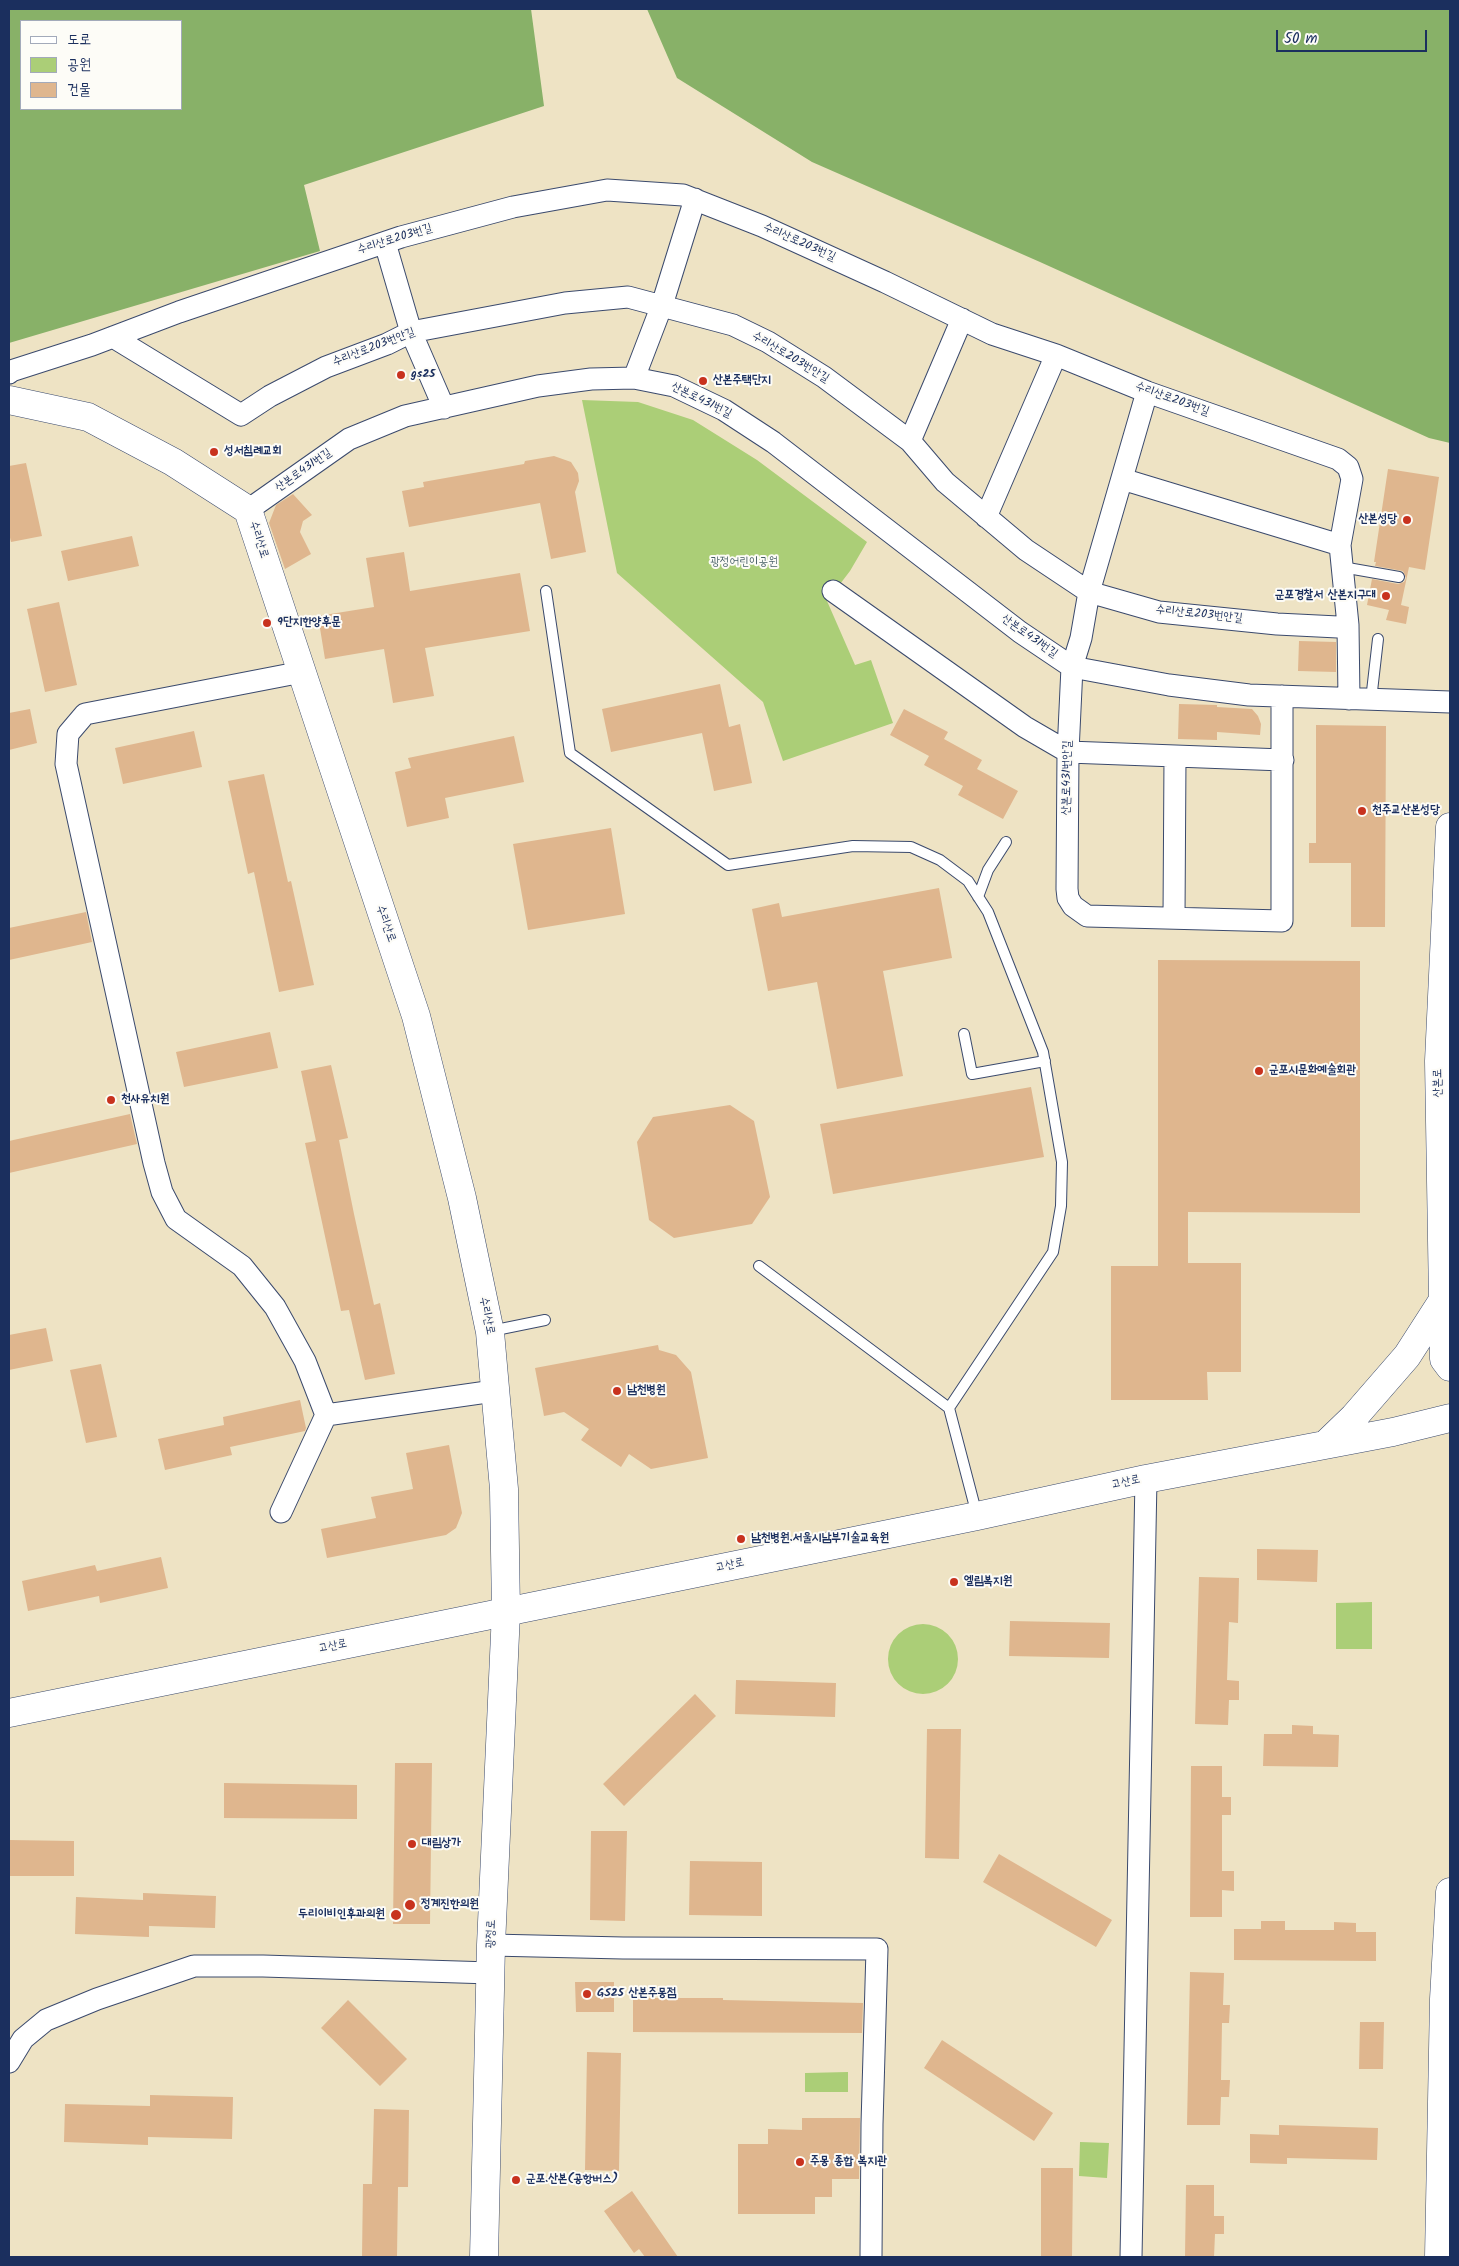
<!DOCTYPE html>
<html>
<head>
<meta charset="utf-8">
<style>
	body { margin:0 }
	#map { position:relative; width:1459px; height:2266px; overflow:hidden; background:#eee3c4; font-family:Kalam,"Poor Story",sans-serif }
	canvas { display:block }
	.frame { position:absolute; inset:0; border:10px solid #1b2f5e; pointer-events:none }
	.legend { position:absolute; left:20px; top:20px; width:162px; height:90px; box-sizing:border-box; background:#fdfcf7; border:1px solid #a3aaba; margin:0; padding:6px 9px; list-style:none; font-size:15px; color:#1b2f5e }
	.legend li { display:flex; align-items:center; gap:10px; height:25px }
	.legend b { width:25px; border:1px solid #a3aaba }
	.scale { position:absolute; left:1276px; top:30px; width:151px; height:22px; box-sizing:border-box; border:2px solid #1b2f5e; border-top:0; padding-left:6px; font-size:15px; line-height:18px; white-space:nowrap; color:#1b2f5e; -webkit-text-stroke:4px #fdfcf7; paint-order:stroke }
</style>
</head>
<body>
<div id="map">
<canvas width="1459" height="2266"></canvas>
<div class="frame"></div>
<ul class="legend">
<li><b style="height:6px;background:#fff"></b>도로</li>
<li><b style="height:14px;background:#abce77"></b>공원</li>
<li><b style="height:14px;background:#dfb68e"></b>건물</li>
</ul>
<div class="scale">50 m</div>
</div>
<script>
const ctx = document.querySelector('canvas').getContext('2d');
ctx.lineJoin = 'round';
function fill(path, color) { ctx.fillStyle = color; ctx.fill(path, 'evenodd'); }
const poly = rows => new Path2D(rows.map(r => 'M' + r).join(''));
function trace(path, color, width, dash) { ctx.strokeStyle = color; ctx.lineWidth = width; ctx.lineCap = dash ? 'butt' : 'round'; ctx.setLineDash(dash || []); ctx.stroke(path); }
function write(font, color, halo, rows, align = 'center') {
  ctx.font = font + ' Kalam,"Poor Story",sans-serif'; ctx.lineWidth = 4; ctx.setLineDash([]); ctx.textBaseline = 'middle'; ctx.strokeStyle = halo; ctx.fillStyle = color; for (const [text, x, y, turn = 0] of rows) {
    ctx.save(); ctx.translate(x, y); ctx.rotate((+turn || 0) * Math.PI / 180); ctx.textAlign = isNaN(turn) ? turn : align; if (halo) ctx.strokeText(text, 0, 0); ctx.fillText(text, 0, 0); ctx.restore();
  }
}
fill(poly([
	[582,400,638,402,693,420,757,460,867,542,850,571,827,601,855,665,871,660,893,723,783,761,763,702,617,573],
	[1372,1602,1372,1649,1336,1649,1336,1603],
	'888 1659a35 35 0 1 1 70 0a35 35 0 1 1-70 0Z',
	[848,2072,848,2092,805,2092,805,2073],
	[1080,2142,1109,2143,1107,2178,1079,2176]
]), '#abce77');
fill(poly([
	[9,9,531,9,544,106,304,185,320,251,9,343],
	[21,21,181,21,181,109,21,109],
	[647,9,1450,9,1450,443,1429,438,1040,262,812,162,677,78]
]), '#88b168');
fill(poly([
	[554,456,571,462,578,473,579,481,575,492,586,552,551,559,540,503,409,527,402,491,424,487,423,482,524,464,525,461],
	[26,463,42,536,11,542,9,533,9,466],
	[1388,469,1439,477,1425,570,1409,567,1401,605,1409,607,1406,624,1386,620,1389,610,1367,605,1372,579,1398,584,1404,582,1406,578,1403,571,1375,566,1376,562,1374,562],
	[293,494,312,515,303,521,300,532,311,554,285,569,269,523,276,505],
	[132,536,139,566,68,581,61,551],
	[404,552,410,591,520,573,530,631,425,648,434,696,393,703,384,649,325,659,318,616,374,607,366,558],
	[59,602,77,685,45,692,27,609],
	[1299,641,1336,642,1336,672,1298,671],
	[720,684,729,727,740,724,752,783,714,791,702,733,611,752,602,709],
	[1179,704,1217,705,1217,707,1252,709,1258,716,1261,724,1260,735,1217,732,1217,740,1178,739],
	[30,709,37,743,9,750,9,713],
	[904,709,948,732,944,739,982,760,977,769,1018,791,1003,819,958,795,963,786,924,765,929,756,890,735],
	[1316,725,1386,726,1385,927,1351,927,1351,863,1309,863,1309,843,1316,843],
	[194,731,202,767,123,784,115,748],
	[514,736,524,782,445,798,449,818,407,827,395,772,411,768,408,758],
	[264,774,288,882,291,881,314,985,279,992,254,872,248,874,228,781],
	[611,828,625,914,528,930,513,844],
	[939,888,952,958,883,971,903,1076,837,1089,817,982,768,991,752,909,779,903,782,917],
	[86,912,92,942,9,960,9,928],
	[1158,960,1360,961,1360,1213,1188,1212,1188,1263,1241,1263,1241,1372,1207,1372,1208,1400,1111,1400,1111,1266,1158,1266],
	[270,1032,278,1068,184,1087,176,1052],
	[331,1065,348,1138,339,1140,354,1214,374,1305,380,1303,395,1374,365,1380,349,1310,341,1311,305,1143,316,1141,301,1071],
	[1031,1087,1044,1157,833,1194,820,1124],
	[730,1105,754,1121,770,1197,752,1224,674,1238,649,1220,637,1142,653,1117],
	[130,1114,137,1144,9,1173,9,1141],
	[46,1328,53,1361,9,1370,9,1335],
	[658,1345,659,1350,676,1355,691,1372,708,1458,651,1469,629,1454,621,1467,581,1440,589,1429,564,1412,544,1416,535,1368],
	[101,1364,117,1437,86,1443,70,1370],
	[300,1400,306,1428,305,1431,230,1447,232,1455,165,1470,158,1439,224,1425,223,1417],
	[449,1445,462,1513,456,1528,446,1535,327,1558,321,1529,376,1518,371,1497,413,1489,406,1453],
	[1257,1549,1318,1550,1317,1582,1257,1580],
	[161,1557,168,1588,100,1603,99,1596,28,1611,22,1581,95,1565,97,1571],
	[1199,1577,1239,1578,1238,1623,1229,1622,1227,1680,1239,1681,1239,1700,1229,1700,1228,1725,1195,1724],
	[1010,1621,1110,1623,1109,1658,1009,1656],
	[736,1680,836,1683,835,1717,735,1714],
	[695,1694,716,1716,624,1806,603,1784],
	[1292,1725,1313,1726,1313,1734,1339,1735,1338,1767,1263,1766,1264,1734,1292,1734],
	[927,1729,961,1729,959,1859,925,1858],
	[395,1763,432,1763,430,1924,393,1924],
	[1191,1766,1222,1766,1222,1797,1231,1797,1231,1815,1222,1815,1222,1871,1234,1871,1234,1891,1222,1890,1222,1917,1190,1917],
	[224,1783,357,1785,357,1819,224,1818],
	[591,1831,627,1831,625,1921,590,1920],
	[9,1840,74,1841,74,1876,9,1876],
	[999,1854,1112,1920,1096,1947,983,1882],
	[690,1861,762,1862,762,1916,689,1915],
	[143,1893,216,1896,215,1928,149,1926,149,1937,75,1934,76,1897,143,1900],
	[1261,1921,1285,1921,1285,1930,1334,1930,1334,1922,1356,1923,1356,1932,1376,1932,1376,1961,1234,1960,1234,1929,1261,1929],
	[1190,1972,1224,1973,1223,2005,1230,2005,1229,2023,1222,2023,1221,2080,1230,2080,1229,2097,1221,2097,1220,2125,1187,2125],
	[575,1982,614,1982,614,2012,576,2012],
	[633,1998,723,1998,723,2000,863,2003,862,2033,633,2032],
	[348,2000,407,2059,380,2086,321,2028],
	[1360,2022,1384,2022,1383,2069,1359,2069],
	[942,2040,1053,2113,1034,2141,924,2068],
	[587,2052,621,2053,619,2171,585,2170],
	[150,2095,233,2097,232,2139,148,2137,148,2145,64,2142,65,2104,150,2106],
	[374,2109,409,2110,408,2187,398,2187,397,2257,362,2257,363,2184,372,2184],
	[802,2118,860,2118,859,2179,832,2179,832,2197,815,2197,815,2214,738,2214,738,2144,768,2144,768,2129,802,2130],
	[1279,2125,1378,2128,1377,2160,1287,2158,1287,2164,1250,2163,1250,2134,1279,2135],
	[1041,2168,1073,2168,1072,2257,1041,2257],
	[1186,2185,1214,2185,1214,2216,1224,2216,1224,2234,1215,2234,1214,2257,1185,2257],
	[632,2191,678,2257,645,2257,639,2249,634,2253,604,2211]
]), '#dfb68e');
const lane = poly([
	[1342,567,1399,577],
	[546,591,570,753,728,865,853,846,911,847,940,860,968,881,988,912,1043,1052,1062,1162,1061,1206,1053,1252,949,1408,977,1515],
	[1371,700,1378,639],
	[978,897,988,870,1006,842],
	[964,1034,972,1074,1045,1061],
	[759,1266,949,1408],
	[491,1331,545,1320]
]);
const street = poly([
	[385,243,411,332,444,408],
	[113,337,241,415,270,396,326,367,387,344,411,332,565,303,628,297,733,325,768,342,824,377,910,441,945,482,1026,550,1089,592,1159,612,1277,624,1338,627,1348,625],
	[9,373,11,371,92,345,179,312,401,237,513,207,607,190,683,195,762,226,885,282,992,334,1056,355,1147,392,1338,459,1348,467,1352,479,1340,545,1348,625,1349,699],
	[634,378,662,305,695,199],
	[1147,392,1089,592,1081,638,1072,667,1068,752,1067,889,1068,898,1073,906,1087,916,1282,921,1282,696],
	[910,441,962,319],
	[1122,479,1340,545],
	[248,510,349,439,405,416,538,386,591,379,634,378,674,386,724,410,773,442,1020,632,1072,667,1169,685,1249,695,1450,702],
	[986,517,1056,355],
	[833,591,1025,727,1068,752,1283,760],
	[302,672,85,714,68,734,66,764,154,1163,162,1192,176,1219,242,1266,275,1307,305,1361,326,1415,494,1391],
	[1174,917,1175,757],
	[281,1512,326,1415],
	[491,1945,623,1948,877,1949,872,2124,871,2257],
	[9,2062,23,2039,46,2020,97,1999,194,1966,263,1966,491,1973],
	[1131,2257,1146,1479]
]);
const secondary = poly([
	[9,400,88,417,173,462,248,510,416,1016,462,1198,490,1332,504,1489,506,1612,491,1945,484,2257],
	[1450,827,1439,1061,1444,1359,1450,1367],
	[1326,1444,1354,1417,1407,1356,1443,1300],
	[9,1713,977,1516,1146,1479,1393,1432,1450,1418],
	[1439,2257,1444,1999,1450,1892]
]);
trace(lane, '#3b4a6d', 12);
trace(street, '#3b4a6d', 23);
trace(secondary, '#3b4a6d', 29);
trace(lane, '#fff', 10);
trace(street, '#fff', 21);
trace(secondary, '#fff', 28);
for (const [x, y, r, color] of [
	[401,375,5,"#c8321e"],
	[703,381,5,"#c8321e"],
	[214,452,5,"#c8321e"],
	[1407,520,5,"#c8321e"],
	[1386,596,5,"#c8321e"],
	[267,623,5,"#c8321e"],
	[1362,811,5,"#c8321e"],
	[1259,1071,5,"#c8321e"],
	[111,1100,5,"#c8321e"],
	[617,1391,5,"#c8321e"],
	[741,1539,5,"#c8321e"],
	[954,1582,5,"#c8321e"],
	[412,1844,5,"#c8321e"],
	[410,1905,6,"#c8321e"],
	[396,1915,6,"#c8321e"],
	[587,1994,5,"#c8321e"],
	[800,2162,5,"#c8321e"],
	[516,2180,5,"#c8321e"]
]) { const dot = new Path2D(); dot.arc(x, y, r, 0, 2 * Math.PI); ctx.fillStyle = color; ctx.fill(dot); trace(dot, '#fdfcf7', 2); }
write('12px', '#1b2f5e', '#fdfcf7', [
	["수리산로203번길",395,240,-17],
	["수리산로203번길",799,243,24],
	["수리산로203번안길",374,348,-21],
	["수리산로203번안길",790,358,31],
	["수리산로203번길",1172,400,20],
	["산본로431번길",701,401,26],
	["산본로431번길",304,471,-35],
	["수리산로",258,540,72],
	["수리산로203번안길",1199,615,6],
	["산본로431번길",1029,637,35],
	["산본로431번안길",1068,778,-89],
	["수리산로",385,924,71],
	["산본로",1439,1083,-91],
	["수리산로",486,1316,79],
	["고산로",1126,1483,-12],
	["고산로",730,1566,-12],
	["고산로",333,1647,-11],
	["광정로",492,1934,-88]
]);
write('bold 12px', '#1b2f5e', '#fdfcf7', [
	["gs25",411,375],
	["산본주택단지",713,381],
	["성서침례교회",224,452],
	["산본성당",1397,520,"right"],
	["군포경찰서 산본지구대",1376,596,"right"],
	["9단지한양후문",277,623],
	["천주교산본성당",1372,811],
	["군포시문화예술회관",1269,1071],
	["천사유치원",121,1100],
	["남천병원",627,1391],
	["남천병원.서울시남부기술교육원",751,1539],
	["엘림복지원",964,1582],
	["대림상가",422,1844],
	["정계진한의원",421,1905],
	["두리이비인후과의원",385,1915,"right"],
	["GS25 산본주몽점",597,1994],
	["주몽 종합 복지관",810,2162],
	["군포.산본(공항버스)",526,2180]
], 'left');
write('12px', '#465f66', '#fdfcf7', [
	["광정어린이공원",744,563]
]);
</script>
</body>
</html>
